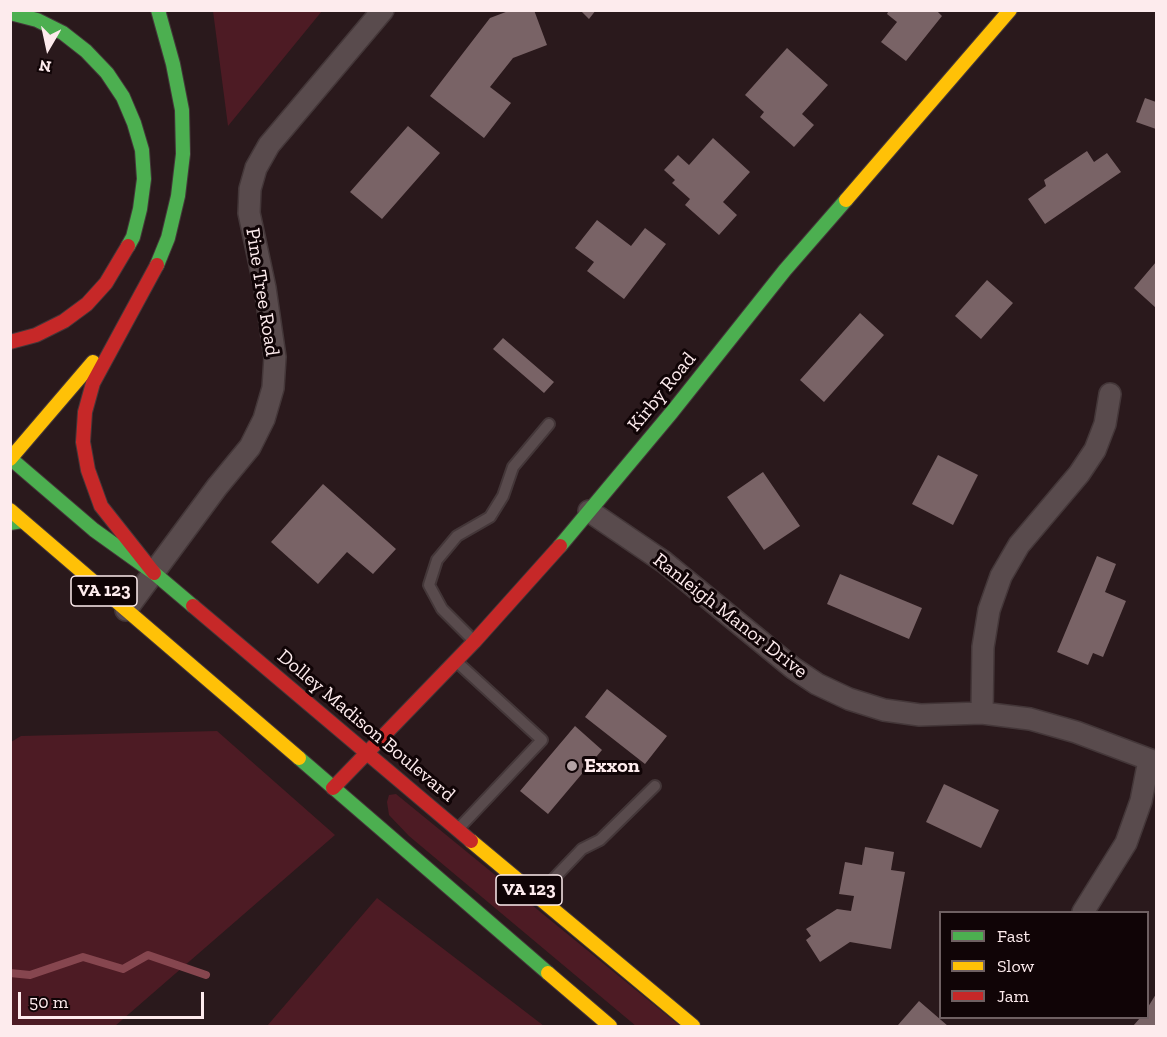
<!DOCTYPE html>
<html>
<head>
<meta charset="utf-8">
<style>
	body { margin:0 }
	#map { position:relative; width:1167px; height:1037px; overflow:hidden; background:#2a191c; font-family:"Zilla Slab",serif }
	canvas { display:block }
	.frame { position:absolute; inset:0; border:12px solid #fdebed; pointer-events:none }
	.legend { position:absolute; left:939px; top:911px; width:210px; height:108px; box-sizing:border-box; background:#100406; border:2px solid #6f6062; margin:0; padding:8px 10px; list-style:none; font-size:18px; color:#fdebed }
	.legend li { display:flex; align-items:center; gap:12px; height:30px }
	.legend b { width:30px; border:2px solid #6f6062 }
	.north { position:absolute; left:18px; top:18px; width:60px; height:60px; -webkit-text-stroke:4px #100406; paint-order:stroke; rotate:189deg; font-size:16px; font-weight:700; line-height:24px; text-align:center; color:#fdebed }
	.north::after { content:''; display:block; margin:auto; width:21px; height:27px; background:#fdebed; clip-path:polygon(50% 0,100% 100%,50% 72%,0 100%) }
	.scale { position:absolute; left:18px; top:992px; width:186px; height:27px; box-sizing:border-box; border:3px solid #fdebed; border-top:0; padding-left:8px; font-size:18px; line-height:21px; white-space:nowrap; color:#fdebed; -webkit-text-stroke:4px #100406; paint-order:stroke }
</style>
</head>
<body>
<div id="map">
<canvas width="1167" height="1037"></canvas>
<div class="frame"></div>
<ul class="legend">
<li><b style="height:8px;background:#4caf50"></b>Fast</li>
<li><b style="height:8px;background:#ffc107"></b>Slow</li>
<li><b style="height:8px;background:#c62828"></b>Jam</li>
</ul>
<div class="north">N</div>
<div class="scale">50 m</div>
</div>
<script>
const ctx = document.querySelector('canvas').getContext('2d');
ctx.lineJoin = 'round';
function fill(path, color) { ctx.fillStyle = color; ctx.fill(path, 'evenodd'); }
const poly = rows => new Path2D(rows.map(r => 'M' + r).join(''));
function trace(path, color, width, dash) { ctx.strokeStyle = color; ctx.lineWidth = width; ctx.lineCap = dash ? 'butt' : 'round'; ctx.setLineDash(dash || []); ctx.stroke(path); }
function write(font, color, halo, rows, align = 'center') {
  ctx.font = font + ' "Zilla Slab",serif'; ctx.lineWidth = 6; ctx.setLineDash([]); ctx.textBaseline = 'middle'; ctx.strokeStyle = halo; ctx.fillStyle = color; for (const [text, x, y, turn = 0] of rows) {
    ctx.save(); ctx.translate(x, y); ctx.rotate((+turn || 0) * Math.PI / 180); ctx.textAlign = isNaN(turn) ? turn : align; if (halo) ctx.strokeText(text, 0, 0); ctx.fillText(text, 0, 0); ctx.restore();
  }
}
fill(poly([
	[213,11,322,11,228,126],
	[217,731,335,835,115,1026,11,1026,11,742,21,736],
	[396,794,680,1026,636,1026,409,836,389,815,387,802,389,795],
	[377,898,544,1026,267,1026]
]), '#4d1b24');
trace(poly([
	[10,973,30,975,83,957,123,969,148,955,206,975]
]), '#86464f', 8);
fill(poly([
	[511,10,534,10,547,45,513,58,490,87,511,103,484,138,430,96,490,18],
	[580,10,596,10,589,19],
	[889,10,936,10,942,16,906,61,881,42,897,22,887,14],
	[787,48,828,85,802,114,814,125,794,147,760,117,764,112,745,95],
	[1145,98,1156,102,1156,129,1136,122],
	[408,126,440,153,382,219,350,192],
	[713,138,750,172,723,202,737,215,719,235,685,205,690,199,672,183,675,180,664,170,678,155,689,165],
	[1087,151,1094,162,1107,153,1121,172,1045,224,1028,199,1046,186,1044,180],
	[597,220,631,246,645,228,666,244,624,299,587,271,594,262,575,248],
	[1156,262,1156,308,1134,288],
	[987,280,1013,303,981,339,955,316],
	[860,313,884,335,824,402,800,380],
	[503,338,554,382,544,393,493,349],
	[938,455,978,475,953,525,912,504],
	[763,472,800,526,764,550,727,497],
	[323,484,396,549,373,574,347,552,318,584,271,542],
	[1097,556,1116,564,1105,592,1126,601,1103,657,1093,653,1088,665,1057,652],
	[840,574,922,608,909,639,827,604],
	[607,689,667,736,645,764,585,717],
	[575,726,602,750,548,814,520,791],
	[944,784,999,810,981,848,926,822],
	[865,847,894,852,891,870,905,872,891,949,850,942,820,962,806,940,811,936,806,929,837,909,851,911,854,896,839,894,845,862,862,865],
	[1156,994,1156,1026,1133,1026,1140,1018,1148,1018,1148,1007],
	[919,1001,948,1026,898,1025]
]), '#796366');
const lane = poly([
	[472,639,442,609,429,585,437,560,457,536,490,517,503,496,513,467,549,424],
	[458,663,542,740,460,827],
	[540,893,582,849,600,840,655,786]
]);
const street = poly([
	[589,511,664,562,793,668,817,684,849,699,884,710,920,715,982,713,1030,719,1076,732,1156,762],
	[126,610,217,487,250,447,264,419,273,388,275,357,265,288,249,213,250,189,256,168,269,145,383,10],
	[982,713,983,647,989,610,1001,576,1019,545,1079,474,1095,450,1105,424,1110,394],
	[1083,912,1126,843,1141,801,1149,760]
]);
const fast = poly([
	[10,13,37,20,63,33,86,51,107,73,123,97,134,123,142,150,144,179,140,209,133,237,128,246],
	[157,265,168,238,178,196,183,154,182,110,173,64,158,10],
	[10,458,94,530,154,573,193,606],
	[10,523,22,521],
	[560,546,672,412,785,270,846,200],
	[299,758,548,973]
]);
const slow = poly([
	[846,200,1010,10],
	[10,459,93,362],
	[10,510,299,758],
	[471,841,693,1026],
	[548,973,610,1026]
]);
const jam = poly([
	[10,342,36,335,64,321,87,304,106,283,128,246],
	[154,573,101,506,88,470,83,442,85,412,93,383,157,265],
	[193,606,471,841],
	[333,788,474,642,560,546]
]);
trace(lane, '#443739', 14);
trace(street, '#443739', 24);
trace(fast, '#443739', 16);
trace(slow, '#443739', 16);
trace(jam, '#443739', 16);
trace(lane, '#594b4d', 10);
trace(street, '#594b4d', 21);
trace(fast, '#4caf50', 14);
trace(slow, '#ffc107', 14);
trace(jam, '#c62828', 14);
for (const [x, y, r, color] of [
	[572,766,6,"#b3a2a4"]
]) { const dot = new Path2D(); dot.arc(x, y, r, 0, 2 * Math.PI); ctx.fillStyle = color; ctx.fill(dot); trace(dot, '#100406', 2); }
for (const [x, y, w] of [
	[104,591,66],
	[529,890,66]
]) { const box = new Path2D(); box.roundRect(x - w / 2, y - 15, w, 30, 4.5); ctx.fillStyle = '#100406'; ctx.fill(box); trace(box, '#fdebed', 1.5); }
write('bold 18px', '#fdebed', null, [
	["VA 123",104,591],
	["VA 123",529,890]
]);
write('20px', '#fdebed', '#100406', [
	["Pine Tree Road",262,292,81],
	["Kirby Road",662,392,-51],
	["Ranleigh Manor Drive",730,616,38],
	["Dolley Madison Boulevard",366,726,40]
]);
write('bold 20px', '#fdebed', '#100406', [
	["Exxon",584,766]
], 'left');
</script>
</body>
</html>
